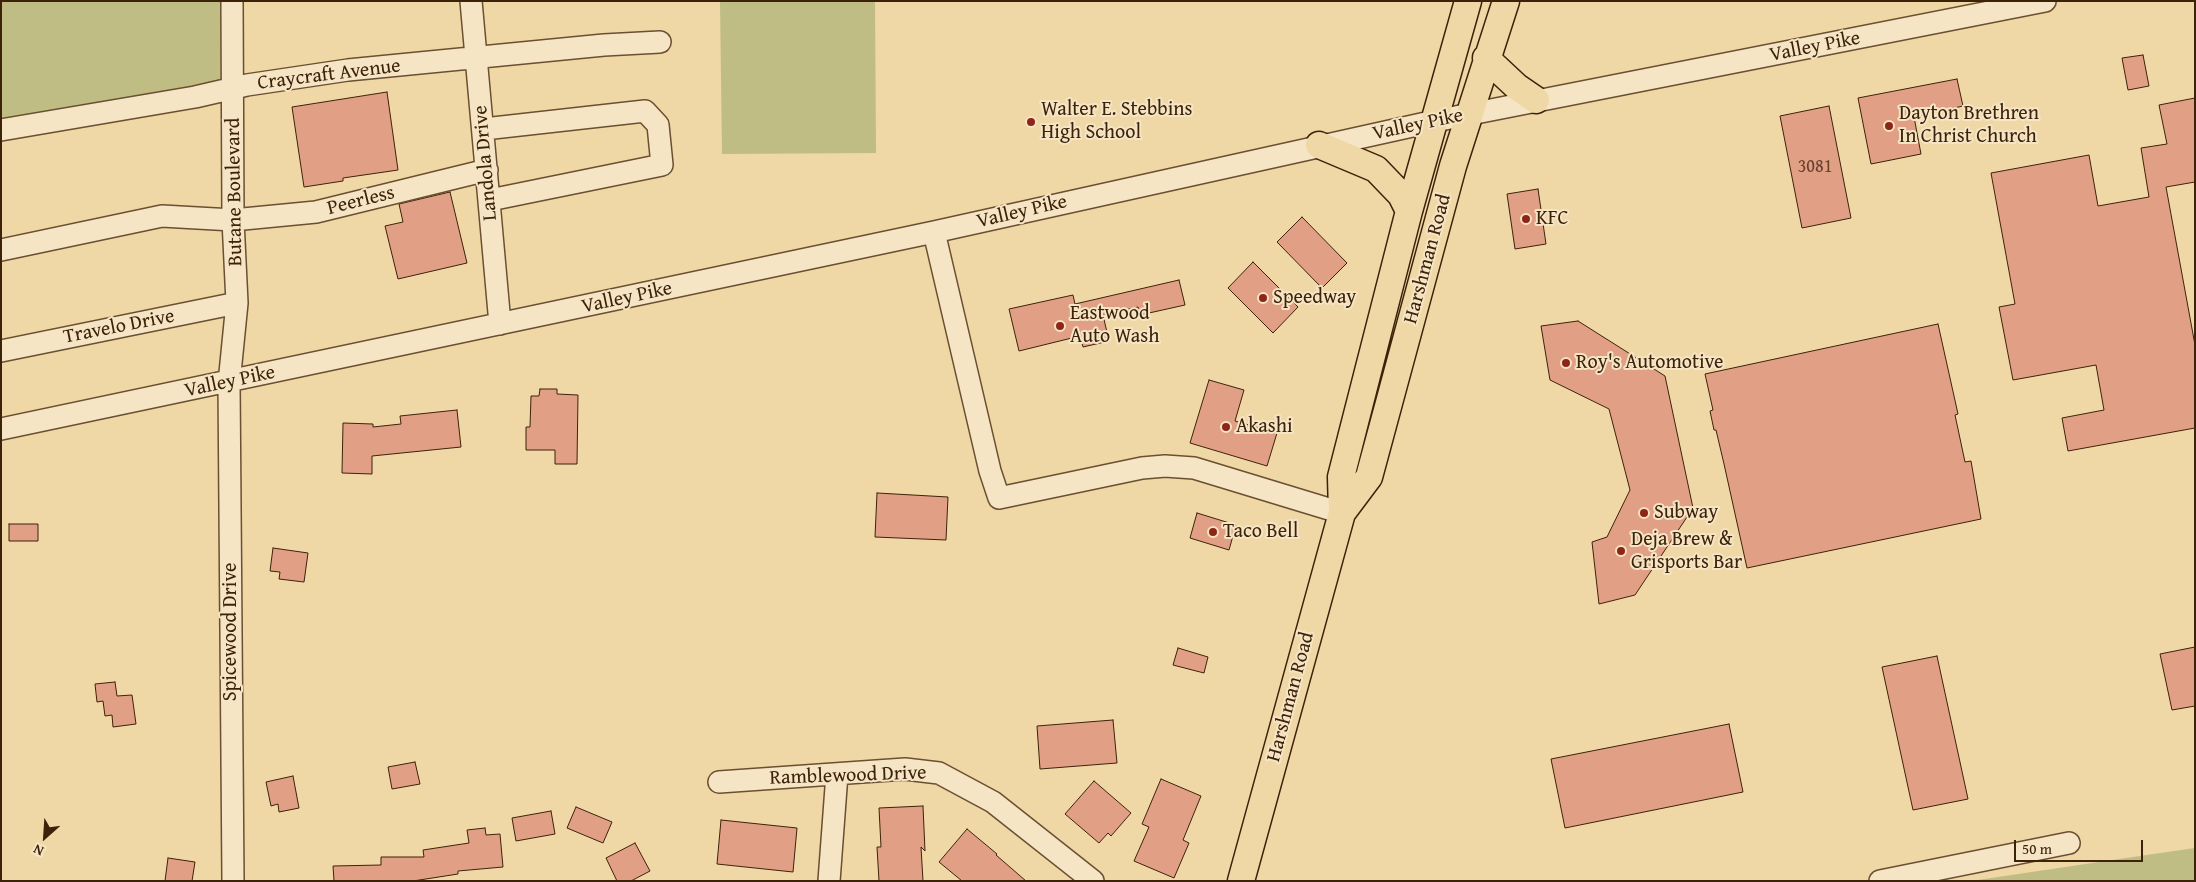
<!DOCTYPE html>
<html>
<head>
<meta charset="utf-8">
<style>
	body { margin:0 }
	#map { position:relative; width:2196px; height:882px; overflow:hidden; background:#efd7a6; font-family:"Gentium Book Plus",serif }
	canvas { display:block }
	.frame { position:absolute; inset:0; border:2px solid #3d220a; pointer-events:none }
	.north { position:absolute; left:20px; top:812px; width:50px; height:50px; -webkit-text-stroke:4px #f5e5c5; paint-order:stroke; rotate:206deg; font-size:14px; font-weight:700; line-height:20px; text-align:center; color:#3d220a }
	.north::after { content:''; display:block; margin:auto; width:18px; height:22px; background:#3d220a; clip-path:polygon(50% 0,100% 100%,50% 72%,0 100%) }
	.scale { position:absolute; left:2014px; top:840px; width:129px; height:22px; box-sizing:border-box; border:2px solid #3d220a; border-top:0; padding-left:6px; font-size:15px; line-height:18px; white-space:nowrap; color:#3d220a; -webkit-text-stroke:4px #f5e5c5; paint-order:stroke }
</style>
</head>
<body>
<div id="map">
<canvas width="2196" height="882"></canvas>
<div class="frame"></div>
<div class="north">N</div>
<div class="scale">50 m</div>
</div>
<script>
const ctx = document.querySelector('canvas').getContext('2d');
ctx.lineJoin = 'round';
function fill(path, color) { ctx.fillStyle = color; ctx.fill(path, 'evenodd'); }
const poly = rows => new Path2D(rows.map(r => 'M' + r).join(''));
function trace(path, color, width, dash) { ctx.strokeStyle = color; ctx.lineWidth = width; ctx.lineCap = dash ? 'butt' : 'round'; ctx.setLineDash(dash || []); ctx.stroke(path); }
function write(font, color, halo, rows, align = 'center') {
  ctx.font = font + ' "Gentium Book Plus",serif'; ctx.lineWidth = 4; ctx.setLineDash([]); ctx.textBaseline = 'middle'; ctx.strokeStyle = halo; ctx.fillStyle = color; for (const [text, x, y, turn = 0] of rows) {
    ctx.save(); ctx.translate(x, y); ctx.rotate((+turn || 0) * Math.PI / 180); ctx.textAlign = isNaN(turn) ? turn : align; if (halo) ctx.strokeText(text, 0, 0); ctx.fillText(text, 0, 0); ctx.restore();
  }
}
fill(poly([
	[1,1,233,1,233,90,1,132],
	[720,1,875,1,876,153,722,154],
	[2195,848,2195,881,1971,881,2126,858]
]), '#bfbd83');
const building = poly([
	[2143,55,2149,86,2128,90,2122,58,2143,55],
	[1957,79,1963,106,1914,117,1921,154,1871,164,1858,98,1957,79],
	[387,92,398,170,343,178,343,181,304,187,292,107,387,92],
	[2195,98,2195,182,2166,187,2195,345,2195,428,2068,451,2062,418,2104,410,2096,365,2013,380,1999,307,2015,304,1991,173,2089,155,2098,206,2149,197,2141,148,2167,144,2159,105,2195,98],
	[1829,106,1851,218,1802,228,1780,116,1829,106],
	[1538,189,1546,244,1515,249,1507,194,1538,189],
	[450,192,467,263,398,279,385,226,403,222,399,204,450,192],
	[1302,217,1347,263,1322,288,1277,242,1302,217],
	[1253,262,1298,307,1273,333,1228,288,1253,262],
	[1179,280,1185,305,1140,315,1138,307,1103,315,1109,341,1083,347,1080,336,1019,351,1009,309,1073,295,1075,304,1179,280],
	[1578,321,1665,376,1693,508,1635,595,1599,604,1592,542,1607,537,1630,490,1609,409,1550,380,1541,326,1578,321],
	[1938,324,1958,414,1955,415,1965,462,1971,461,1981,519,1747,568,1724,464,1716,430,1714,430,1710,411,1713,410,1705,374,1938,324],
	[1209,380,1244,390,1235,421,1277,433,1267,466,1190,443,1209,380],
	[540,389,557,389,557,394,578,395,577,464,555,464,555,450,526,450,526,427,530,427,531,396,539,396,540,389],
	[457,410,461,447,372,456,372,474,342,473,343,423,373,424,373,427,401,424,400,416,457,410],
	[877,493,948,497,946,540,875,537,877,493],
	[1197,513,1236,525,1229,550,1190,538,1197,513],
	[9,524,38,524,38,541,9,541,9,524],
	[273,548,308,553,304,582,279,579,280,572,270,571,273,548],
	[2195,647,2195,706,2172,710,2160,654,2195,647],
	[1178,648,1208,657,1204,673,1173,665,1178,648],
	[1937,656,1968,799,1913,810,1882,667,1937,656],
	[115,682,117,696,132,695,136,724,113,727,112,715,105,716,103,701,97,702,95,684,115,682],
	[1113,720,1117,763,1040,769,1037,726,1113,720],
	[1729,724,1743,792,1565,828,1551,759,1729,724],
	[415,762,420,784,392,789,388,767,415,762],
	[293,776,299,808,279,812,278,804,271,806,266,782,293,776],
	[1161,779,1201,796,1183,840,1189,843,1174,878,1134,861,1149,827,1142,824,1161,779],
	[1094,781,1131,813,1111,836,1108,833,1099,843,1065,814,1094,781],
	[923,806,925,851,921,847,923,881,879,881,877,847,881,847,879,808,923,806],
	[576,807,612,822,603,843,567,828,576,807],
	[551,811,555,834,516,841,512,818,551,811],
	[721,820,797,828,793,872,717,864,721,820],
	[485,828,486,835,500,834,503,867,458,871,458,874,413,881,334,881,333,866,381,865,381,857,424,857,423,850,469,843,467,830,485,828],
	[967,829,997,854,996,855,1026,881,962,881,939,862,967,829],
	[635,843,650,871,631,881,617,881,606,858,635,843],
	[168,858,195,862,192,881,165,881,168,858]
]);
fill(building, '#e19f85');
trace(building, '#3d220a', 1);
const minor = poly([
	[232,1,233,220,237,303,229,383,233,881],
	[471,1,500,324],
	[484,129,645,111,658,125,662,165,490,200],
	[1,130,195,97,247,85,348,70,604,45,660,42],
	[934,232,990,471,999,498,1142,468,1165,466,1194,468,1342,513],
	[1,250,162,216,233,220,316,212,487,170],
	[1,351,237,303],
	[1,429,934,232,1435,121,2045,1],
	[719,782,905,769,939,773,993,802,1093,881],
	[829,881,837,774],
	[1880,881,2069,843]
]);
const major = poly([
	[1486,58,1517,87,1536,100],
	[1319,145,1376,169,1401,195,1409,211],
	[1342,513,1369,477,1453,166,1506,1],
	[1241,881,1342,513,1341,477,1409,211,1468,1]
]);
trace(minor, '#6a4f31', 24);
trace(major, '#3d220a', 29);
trace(minor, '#f5e5c5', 21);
trace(major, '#efd7a6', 26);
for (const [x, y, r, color] of [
	[1031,122,5,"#8f2418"],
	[1889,126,5,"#8f2418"],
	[1526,219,5,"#8f2418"],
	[1263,298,5,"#8f2418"],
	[1060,326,5,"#8f2418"],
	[1566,363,5,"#8f2418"],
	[1226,427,5,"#8f2418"],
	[1644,513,5,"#8f2418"],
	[1213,532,5,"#8f2418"],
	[1621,551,5,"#8f2418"]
]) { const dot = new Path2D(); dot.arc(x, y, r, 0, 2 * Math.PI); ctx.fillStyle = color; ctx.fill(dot); trace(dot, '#f5e5c5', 2); }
write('18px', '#664129', null, [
	["3081",1815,167]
]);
write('20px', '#3d220a', '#f5e5c5', [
	["Valley Pike",1815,47,-11],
	["Craycraft Avenue",329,75,-7],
	["Valley Pike",1418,125,-12],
	["Landola Drive",486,163,-95],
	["Butane Boulevard",235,192,-91],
	["Peerless",361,201,-14],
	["Valley Pike",1022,212,-13],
	["Harshman Road",1428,259,-75],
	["Valley Pike",627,298,-12],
	["Travelo Drive",119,327,-11],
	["Valley Pike",230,382,-12],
	["Spicewood Drive",231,632,-90],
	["Harshman Road",1291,697,-75],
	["Ramblewood Drive",848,776,-2]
]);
write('20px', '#3d220a', '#f5e5c5', [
	["Walter E. Stebbins",1041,110],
	["High School",1041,133],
	["Dayton Brethren",1899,114],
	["In Christ Church",1899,137],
	["KFC",1536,219],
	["Speedway",1273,298],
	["Eastwood",1070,314],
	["Auto Wash",1070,337],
	["Roy's Automotive",1576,363],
	["Akashi",1236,427],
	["Subway",1654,513],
	["Taco Bell",1223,532],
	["Deja Brew &",1631,540],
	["Grisports Bar",1631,563]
], 'left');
</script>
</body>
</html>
